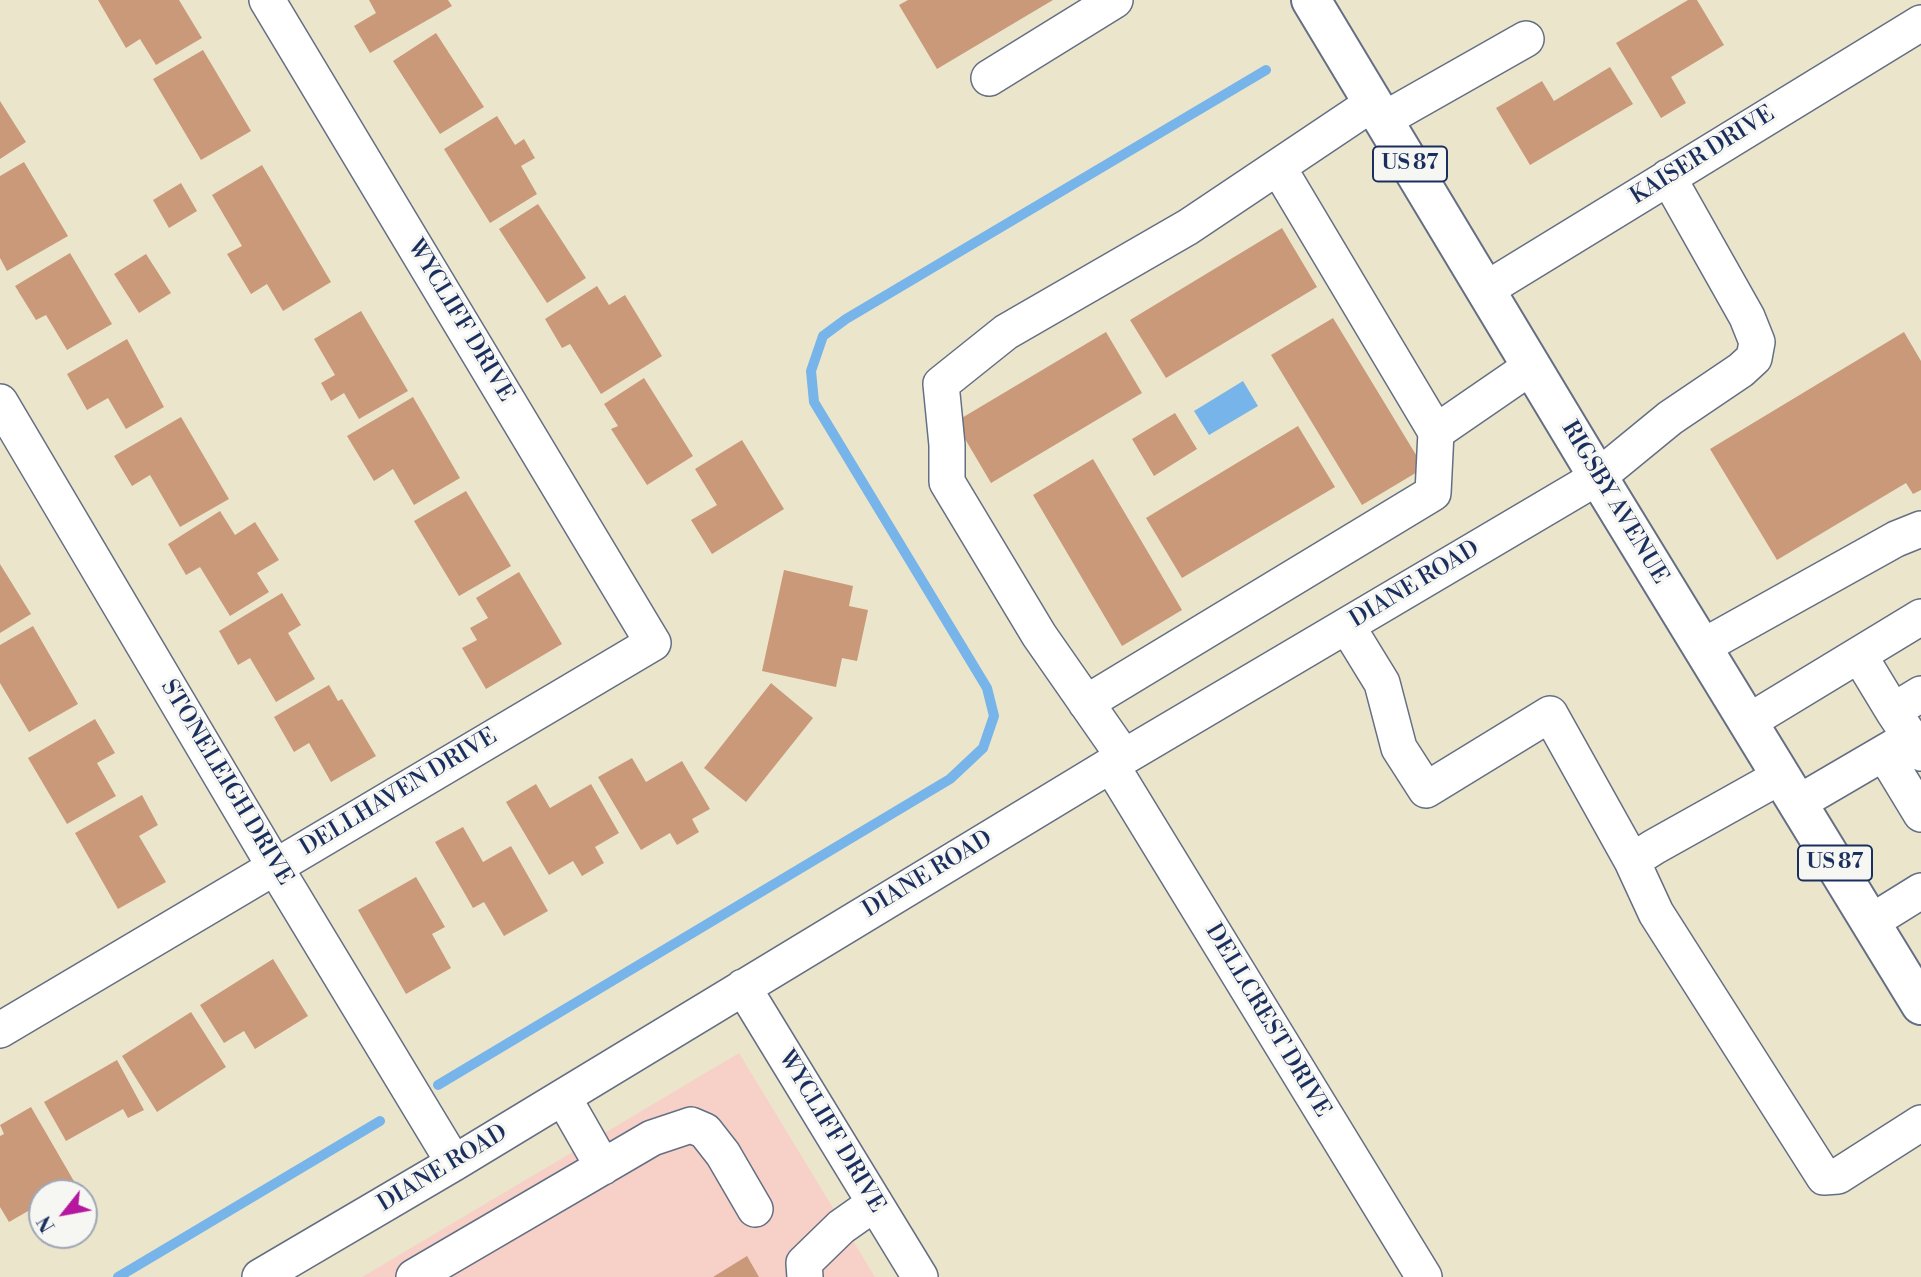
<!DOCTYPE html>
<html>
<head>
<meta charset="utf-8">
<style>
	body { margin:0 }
	#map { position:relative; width:1921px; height:1277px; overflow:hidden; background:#ebe6cb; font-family:"Libre Bodoni",serif }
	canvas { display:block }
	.north { position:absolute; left:28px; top:1179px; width:70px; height:70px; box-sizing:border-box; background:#f6f6f2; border:2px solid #9ea6b7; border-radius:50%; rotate:239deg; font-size:19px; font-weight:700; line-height:28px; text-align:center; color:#1b2f5e }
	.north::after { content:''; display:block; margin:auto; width:24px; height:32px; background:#b5179e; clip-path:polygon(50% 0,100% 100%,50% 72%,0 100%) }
</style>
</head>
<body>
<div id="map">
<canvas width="1921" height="1277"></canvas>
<div class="north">N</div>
</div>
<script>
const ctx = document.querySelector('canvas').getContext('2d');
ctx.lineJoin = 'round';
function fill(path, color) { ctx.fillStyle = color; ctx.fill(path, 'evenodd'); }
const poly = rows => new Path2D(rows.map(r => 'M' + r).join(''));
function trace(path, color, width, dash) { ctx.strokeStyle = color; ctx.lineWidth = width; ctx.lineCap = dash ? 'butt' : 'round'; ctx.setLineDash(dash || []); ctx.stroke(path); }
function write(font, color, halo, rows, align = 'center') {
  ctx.font = font + ' "Libre Bodoni",serif'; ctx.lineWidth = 6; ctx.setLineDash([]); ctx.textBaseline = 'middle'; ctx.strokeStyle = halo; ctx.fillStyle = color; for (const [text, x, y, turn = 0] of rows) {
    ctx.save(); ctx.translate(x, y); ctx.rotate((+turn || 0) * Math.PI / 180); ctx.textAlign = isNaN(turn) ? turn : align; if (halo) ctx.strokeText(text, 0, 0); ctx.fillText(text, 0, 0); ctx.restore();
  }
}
fill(poly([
	[739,1053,875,1277,362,1277]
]), '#f7d1c8');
fill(poly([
	[1243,381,1258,406,1209,435,1194,411]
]), '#77b4ea');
trace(poly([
	[438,1085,950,779,983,748,994,716,987,688,814,402,811,371,823,336,846,319,1266,70],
	[118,1277,380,1121]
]), '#77b4ea', 10);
fill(poly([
	[98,0,179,0,202,38,156,65,140,39,126,48],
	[369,0,448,0,452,6,370,53,354,26,376,13],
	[908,0,1053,0,937,69,899,5],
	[1688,0,1697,0,1724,45,1671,77,1686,103,1661,118,1616,43],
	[436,33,484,107,440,134,393,61],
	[203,50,251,131,201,160,153,79],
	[1610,67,1633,104,1530,165,1496,108,1542,81,1554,101],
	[0,101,26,142,0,159],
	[497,116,515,145,524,139,535,158,521,166,537,194,490,223,444,149],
	[24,162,68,236,7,271,0,258,0,176],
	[262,165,331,282,283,311,267,284,251,294,227,254,242,246,212,195],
	[181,183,197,211,169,228,153,200],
	[538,204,586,278,547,303,499,229],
	[1282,228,1317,287,1166,378,1130,320],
	[70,253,112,324,67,350,46,315,36,320,15,286],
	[146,254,171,293,139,313,114,274],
	[597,286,609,305,625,295,662,356,601,394,570,344,562,348,545,319],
	[361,311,408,391,359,419,344,393,331,401,321,383,335,375,314,339],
	[1333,318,1424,468,1362,505,1271,355],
	[1106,332,1142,393,991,483,955,422],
	[1904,332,1921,361,1921,490,1913,494,1906,483,1777,560,1710,449],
	[127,339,164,407,126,429,108,398,87,410,67,374],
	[644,378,693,456,647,485,611,429,618,426,604,404],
	[413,397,460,478,414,505,393,469,374,481,347,436],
	[1175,413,1197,449,1154,476,1132,439],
	[181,417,229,499,180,527,150,475,132,486,114,456],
	[1298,426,1335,487,1182,578,1146,518],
	[742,440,784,509,712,554,691,520,717,505,695,469],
	[1093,459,1182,610,1122,646,1033,495],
	[466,491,511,566,459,596,414,521],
	[220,511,235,535,255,522,279,560,257,573,269,592,230,616,200,567,186,575,168,544],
	[0,564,31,614,0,633],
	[784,570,853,586,849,606,868,610,857,661,842,658,836,687,762,671],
	[519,572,562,644,486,689,462,648,477,640,470,628,488,618,476,598],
	[282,593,301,625,288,633,315,679,276,702,250,658,238,665,219,631],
	[33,626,78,704,29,732,0,683,0,645],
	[771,683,813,718,746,802,704,768],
	[329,685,338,701,342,699,376,756,331,782,309,743,294,752,274,717],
	[95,719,115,753,97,763,116,796,67,824,28,758],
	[632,758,646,782,682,761,710,809,692,819,699,832,677,845,670,833,641,850,598,777],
	[536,784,550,808,591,784,619,833,595,847,604,863,582,876,573,861,549,875,506,802],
	[142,795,158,825,139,836,166,882,118,909,75,833],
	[463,827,483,862,511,846,548,911,504,936,484,902,473,908,435,842],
	[416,877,445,927,432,934,451,968,406,994,358,910],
	[273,959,308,1016,255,1049,244,1031,224,1043,200,1005],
	[191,1012,226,1067,157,1112,122,1056],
	[117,1060,144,1110,128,1118,123,1109,66,1141,44,1102],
	[31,1107,75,1183,59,1193,42,1193,42,1203,9,1222,0,1207,0,1136,4,1134,0,1125],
	[747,1256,759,1277,713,1277]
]), '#c9997a');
const minor = poly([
	[989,78,1115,0],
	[1383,120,1526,39],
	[1278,167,1436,432],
	[1485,290,1921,23],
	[0,402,275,867,454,1163],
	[1347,626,1382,683,1399,748,1426,790,1550,714,1632,861,1654,847,1781,776],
	[1702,647,1896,539,1921,529],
	[1859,655,1893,711],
	[1921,694,1893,711,1921,753],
	[1086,703,1433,493,1436,432,1532,366],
	[1748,722,1921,617],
	[1884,753,1921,814],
	[1124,757,1039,635,947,482,947,445,941,384,1006,332,1188,227,1373,103],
	[1111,765,1424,1277],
	[1798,803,1911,737],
	[1632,861,1656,913,1824,1177,1838,1176,1921,1123],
	[1871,922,1921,891],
	[743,987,920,1277],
	[0,1030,653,643,267,0],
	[563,1097,603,1167],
	[260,1277,454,1163,1124,757,1598,477,1670,418,1741,370,1754,358,1757,342,1747,317,1668,177],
	[414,1277,652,1138,691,1125,705,1131,723,1154,755,1209],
	[805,1277,804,1263,841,1227,875,1203]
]);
const major = poly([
	[1311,0,1598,477,1921,1005]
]);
trace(minor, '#646f84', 38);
trace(major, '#646f84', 42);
trace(minor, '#fff', 35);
trace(major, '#fff', 38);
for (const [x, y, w] of [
	[1410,164,74],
	[1835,863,74]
]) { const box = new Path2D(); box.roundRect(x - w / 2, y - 17.5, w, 35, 5); ctx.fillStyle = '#f6f6f2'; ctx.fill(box); trace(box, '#1b2f5e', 2); }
write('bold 21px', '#1b2f5e', null, [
	["US 87",1410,164],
	["US 87",1835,863]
]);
write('23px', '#1b2f5e', '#f6f6f2', [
	["KAISER DRIVE",1703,156,-32],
	["WYCLIFF DRIVE",460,321,59],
	["RIGSBY AVENUE",1614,503,59],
	["DIANE ROAD",1415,585,-31],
	["STONELEIGH DRIVE",226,783,59],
	["DELLHAVEN DRIVE",399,793,-31],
	["DIANE ROAD",928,875,-31],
	["DELLCREST DRIVE",1267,1021,59],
	["WYCLIFF DRIVE",831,1132,59],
	["DIANE ROAD",443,1169,-31]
]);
</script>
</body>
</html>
